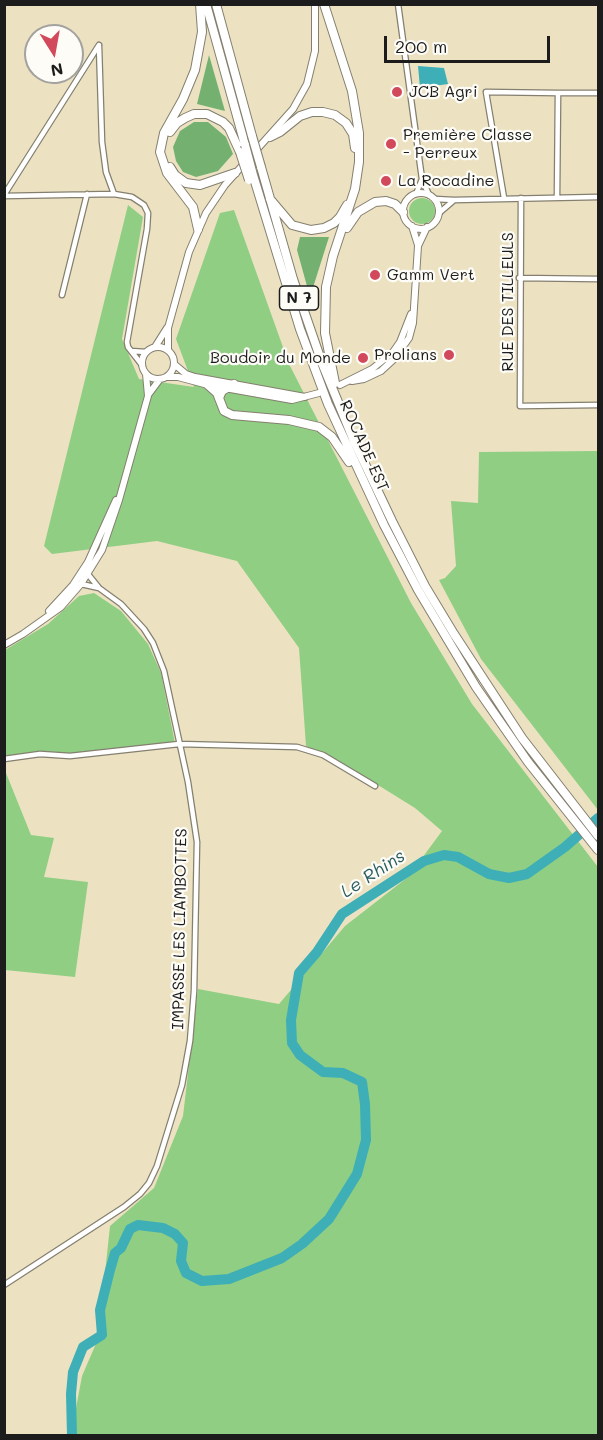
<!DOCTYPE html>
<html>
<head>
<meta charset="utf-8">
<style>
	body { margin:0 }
	#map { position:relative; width:603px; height:1440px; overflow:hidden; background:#ece2c2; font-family:Mali,sans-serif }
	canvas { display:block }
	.frame { position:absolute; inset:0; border:6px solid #1c1c1c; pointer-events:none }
	.north { position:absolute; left:24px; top:24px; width:60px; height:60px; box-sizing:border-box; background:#fdfcf7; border:2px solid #a3a29f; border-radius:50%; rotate:169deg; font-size:16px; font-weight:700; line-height:24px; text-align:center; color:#1c1c1c }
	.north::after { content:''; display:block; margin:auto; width:21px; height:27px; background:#d1495b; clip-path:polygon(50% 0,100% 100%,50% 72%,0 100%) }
	.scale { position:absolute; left:384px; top:36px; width:166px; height:27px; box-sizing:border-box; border:3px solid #1c1c1c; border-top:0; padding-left:8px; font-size:18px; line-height:21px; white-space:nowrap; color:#1c1c1c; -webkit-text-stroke:4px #fdfcf7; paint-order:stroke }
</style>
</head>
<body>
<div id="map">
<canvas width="603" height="1440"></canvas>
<div class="frame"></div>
<div class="north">N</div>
<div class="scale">200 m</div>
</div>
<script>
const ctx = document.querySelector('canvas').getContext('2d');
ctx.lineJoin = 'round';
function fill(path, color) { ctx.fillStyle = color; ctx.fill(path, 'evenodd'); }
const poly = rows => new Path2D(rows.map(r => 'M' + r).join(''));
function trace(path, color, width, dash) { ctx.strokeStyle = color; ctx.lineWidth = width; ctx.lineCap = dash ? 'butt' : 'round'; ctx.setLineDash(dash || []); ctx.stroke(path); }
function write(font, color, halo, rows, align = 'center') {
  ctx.font = font + ' Mali,sans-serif'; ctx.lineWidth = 4.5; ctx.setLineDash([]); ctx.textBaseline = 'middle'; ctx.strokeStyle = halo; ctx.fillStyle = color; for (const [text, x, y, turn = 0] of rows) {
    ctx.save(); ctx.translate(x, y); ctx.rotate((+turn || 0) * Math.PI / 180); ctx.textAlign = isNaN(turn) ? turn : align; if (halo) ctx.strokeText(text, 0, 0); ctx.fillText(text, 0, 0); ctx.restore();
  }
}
fill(poly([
	'409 211a13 13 0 1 1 26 0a13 13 0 1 1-26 0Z',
	[128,205,143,217,122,339,139,379,194,387,176,339,220,213,234,210,289,364,411,603,472,704,598,867,598,1433,595,1435,71,1435,82,1376,98,1339,110,1226,154,1188,183,1116,198,989,279,1004,345,926,408,877,442,831,415,808,365,777,306,746,299,648,237,561,157,541,52,554,44,546],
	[598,451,598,810,481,659,439,580,445,578,456,566,451,501,478,503,479,452],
	[94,593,121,611,148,644,161,673,175,743,68,754,33,752,5,756,5,650,48,624,79,596],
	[4,768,31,835,54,838,44,877,88,882,75,977,5,970]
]), '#90ce83');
fill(poly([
	[209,55,225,111,197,104],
	[194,122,208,122,226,137,233,154,218,171,196,177,183,172,176,161,173,147,180,131],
	[300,237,329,237,310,297,297,250]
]), '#74b171');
fill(poly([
	[418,66,444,68,448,84,420,88]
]), '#3eafb7');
trace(poly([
	[72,1436,71,1394,73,1372,83,1347,102,1335,100,1310,110,1270,115,1253,121,1248,130,1229,138,1225,163,1228,175,1234,183,1243,181,1261,186,1273,202,1281,229,1279,282,1258,302,1244,329,1219,357,1174,366,1140,365,1104,362,1082,343,1073,323,1072,300,1055,292,1043,291,1020,299,973,317,952,342,914,424,861,444,855,458,857,489,874,509,878,527,874,565,847,598,818]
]), '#3eafb7', 10);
const street = poly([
	[398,4,422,179,429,195],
	[99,46,102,142,106,172,114,194],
	[558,93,598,93],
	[416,194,422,179],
	[4,195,99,45],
	[4,196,114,194,132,197,144,205,148,213,147,229,127,342,128,347,142,365],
	[504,198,486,92,558,93,557,198],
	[521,198,520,406,598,405],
	[435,199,454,200,598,197],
	[439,213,453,201],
	[519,278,598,279],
	[62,295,87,194],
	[131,351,146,352],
	[81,584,99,588],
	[4,759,40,754,70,756,179,744,297,747,323,755,375,786],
	[4,1285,124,1207,140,1194,149,1183,157,1166,182,1085,190,1041,194,991,197,842,188,782,164,671,153,643,144,629,121,604,99,588,87,573]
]);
const secondary = poly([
	'403 211a18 18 0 1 1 36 0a18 18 0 1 1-36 0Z',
	[412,226,418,245],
	'142 363a16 16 0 1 1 32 0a16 16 0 1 1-32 0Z',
	[155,347,167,328],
	[168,350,168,328,189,252,206,213,225,185,293,109,307,84,315,51,315,4],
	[174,364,186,374,195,377,305,397],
	[167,377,178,377,208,385,292,400,319,393],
	[352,381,364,379,381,371,394,359,409,338,413,323,418,246,427,227],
	[340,385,372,369,393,352,400,342,411,314],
	[148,395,160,379],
	[49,611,73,585,88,562,116,500],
	[4,645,23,634,61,607,81,584,102,550,119,500,148,396,146,374]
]);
const highway = poly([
	[206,4,245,145],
	[216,4,252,136],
	[324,4,352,91,359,133,359,162,355,189,333,256,326,287,325,333,335,383],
	[170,132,177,123,185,118,194,114,207,114,223,122,229,128,240,152],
	[270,137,280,132,300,116,312,112,323,112,335,115,346,123,353,134,355,148],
	[170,167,175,175,186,183,200,185,235,173],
	[261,167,293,279,322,363,354,441,392,521,425,586,454,634,522,738,598,836],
	[253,175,300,329,328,404,384,525,418,590,476,687,528,762,598,850],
	[270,199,292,225,311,230,324,228,334,223,340,217,347,205],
	[347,228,358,212,375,202,386,201,395,204,403,212],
	[198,229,193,207,167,173,160,152,164,133,183,99,195,70,202,32,200,4],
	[208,385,217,393,224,411,232,415,289,420,319,427,332,437,349,462],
	[219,398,222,391,234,384]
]);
trace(street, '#847f6f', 7);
trace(secondary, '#847f6f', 8);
trace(highway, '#847f6f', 10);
trace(street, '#fff', 4.5);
trace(secondary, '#fff', 6);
trace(highway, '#fff', 8);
const highwayBridge = poly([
	[252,136,261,167],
	[245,145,253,175],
	[240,152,249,180]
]);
trace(highwayBridge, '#847f6f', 10, []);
trace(highwayBridge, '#fff', 8);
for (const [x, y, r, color] of [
	[397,92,6,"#d1495b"],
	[391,144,6,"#d1495b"],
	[386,181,6,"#d1495b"],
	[375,275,6,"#d1495b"],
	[449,355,6,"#d1495b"],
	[363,358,6,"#d1495b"]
]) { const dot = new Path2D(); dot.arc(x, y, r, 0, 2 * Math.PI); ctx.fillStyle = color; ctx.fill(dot); trace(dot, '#fdfcf7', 2); }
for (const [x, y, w] of [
	[299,298,39]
]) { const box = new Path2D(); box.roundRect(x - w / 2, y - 12, w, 24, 4.5); ctx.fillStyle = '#fdfcf7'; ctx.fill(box); trace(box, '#1c1c1c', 1.5); }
write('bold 15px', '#1c1c1c', null, [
	["N 7",299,298]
]);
write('16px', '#1c1c1c', '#fdfcf7', [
	["JCB Agri",409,92],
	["Première Classe",403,135],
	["- Perreux",403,153],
	["La Rocadine",398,181],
	["Gamm Vert",387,275],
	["Prolians",437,355,"right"],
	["Boudoir du Monde",351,358,"right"]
], 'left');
write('16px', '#1c1c1c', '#fdfcf7', [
	["RUE DES TILLEULS",508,302,-90],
	["ROCADE EST",364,446,66],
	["IMPASSE LES LIAMBOTTES",180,929,-89]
]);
write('italic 18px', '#2b5e62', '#fdfcf7', [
	["Le Rhins",373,874,-33]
]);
</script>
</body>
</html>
